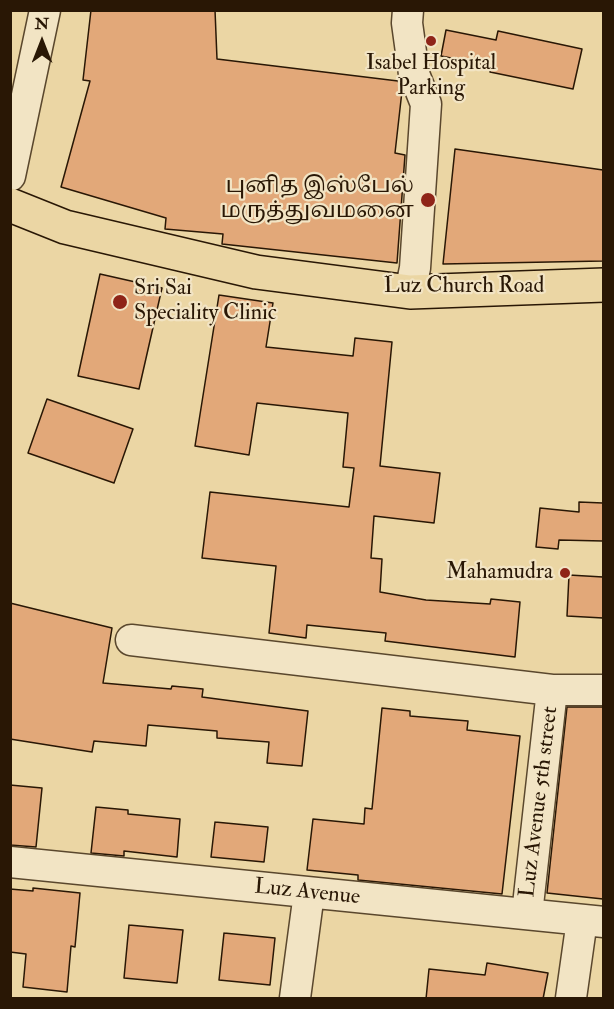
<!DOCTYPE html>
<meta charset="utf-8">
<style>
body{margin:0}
#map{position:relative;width:614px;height:1009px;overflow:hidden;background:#ebd6a4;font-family:"IM FELL Double Pica",serif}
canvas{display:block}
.frame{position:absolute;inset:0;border:12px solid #291705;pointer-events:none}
.north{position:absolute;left:12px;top:12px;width:60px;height:60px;-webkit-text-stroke:4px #f2e4c4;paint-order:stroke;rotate:0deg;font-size:16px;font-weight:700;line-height:24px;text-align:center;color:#291705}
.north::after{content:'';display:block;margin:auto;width:21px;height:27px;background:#291705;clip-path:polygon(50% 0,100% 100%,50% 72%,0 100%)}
</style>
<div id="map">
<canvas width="614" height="1009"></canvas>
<div class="frame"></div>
<div class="north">N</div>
</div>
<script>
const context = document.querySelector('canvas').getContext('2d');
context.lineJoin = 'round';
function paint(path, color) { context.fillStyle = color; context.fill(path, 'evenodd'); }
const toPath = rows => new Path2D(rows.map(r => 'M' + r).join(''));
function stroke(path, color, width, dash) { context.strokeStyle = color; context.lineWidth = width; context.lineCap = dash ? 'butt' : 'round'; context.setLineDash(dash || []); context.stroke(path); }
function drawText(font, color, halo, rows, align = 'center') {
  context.font = font + ' "IM FELL Double Pica","Noto Serif Tamil",serif'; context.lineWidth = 4.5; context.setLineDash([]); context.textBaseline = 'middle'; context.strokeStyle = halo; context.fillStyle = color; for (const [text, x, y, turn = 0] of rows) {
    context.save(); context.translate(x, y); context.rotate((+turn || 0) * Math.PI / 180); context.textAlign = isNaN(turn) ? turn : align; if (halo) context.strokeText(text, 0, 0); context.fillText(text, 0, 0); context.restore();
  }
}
const building = toPath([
 [91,10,215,10,217,59,398,81,402,91,395,153,405,155,397,263,222,244,223,234,165,229,166,218,61,187,90,81,83,80,91,10],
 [446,30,496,40,498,31,582,49,573,89,490,72,491,66,441,56,446,30],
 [455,149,603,170,603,261,443,264,455,149],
 [100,274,162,288,139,389,78,376,100,274],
 [219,295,273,303,266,347,353,356,355,338,392,342,380,466,440,473,434,523,374,516,371,558,382,559,380,592,426,600,490,604,491,599,520,602,515,657,385,641,386,633,307,625,306,638,269,633,276,566,202,558,210,492,349,507,354,468,343,467,348,413,257,403,249,455,195,446,219,295],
 [47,399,133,429,114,483,28,453,47,399],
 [579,502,603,503,603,541,559,540,558,549,536,547,540,508,579,512,579,502],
 [569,575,603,577,603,618,567,616,569,575],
 [10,603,112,628,103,683,171,689,172,686,203,689,202,697,308,711,302,766,267,763,269,742,217,738,217,731,148,725,146,746,94,741,92,752,10,739,10,603],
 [567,707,603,707,603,899,547,893,567,707],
 [382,708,410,711,410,716,468,721,467,730,520,736,502,894,358,880,358,875,307,870,313,819,364,824,365,808,372,809,382,708],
 [10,785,42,788,36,847,10,845,10,785],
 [96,807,128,810,128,814,180,819,177,857,124,851,124,856,91,853,96,807],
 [215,822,268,827,264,862,211,857,215,822],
 [33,888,80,893,75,947,71,946,67,992,23,987,26,954,10,952,10,889,33,891,33,888],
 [129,925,183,930,177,983,124,978,129,925],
 [224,933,275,938,270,985,219,980,224,933],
 [487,963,548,973,543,999,426,999,429,969,485,975,487,963]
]);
paint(building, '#e2a879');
stroke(building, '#291705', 1.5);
const minor = toPath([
 [408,10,407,23,414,74,426,104,415,268,410,292],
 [10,176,45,10],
 [131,640,552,690,604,690],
 [10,862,604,922],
 [527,914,552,690],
 [295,998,309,893],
 [571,998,582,920]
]);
const major = toPath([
 [10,205,65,227,256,272,410,292,604,285]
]);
stroke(minor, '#5a472d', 33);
stroke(major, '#291705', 36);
stroke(minor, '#f2e4c4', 30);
stroke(major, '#ebd6a4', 33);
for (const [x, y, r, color] of [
 [431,41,6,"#8f2418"],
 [428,200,8,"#8f2418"],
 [120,302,8,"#8f2418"],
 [565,573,6,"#8f2418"]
]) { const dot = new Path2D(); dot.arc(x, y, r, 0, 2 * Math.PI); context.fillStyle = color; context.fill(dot); stroke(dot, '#f2e4c4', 2); }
drawText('22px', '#291705', '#f2e4c4', [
 ["Isabel Hospital",431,64,"center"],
 ["Parking",431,89,"center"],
 ["புனித இஸ்பேல்",414,187],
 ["மருத்துவமனை",414,212],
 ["Sri Sai",134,289,"left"],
 ["Speciality Clinic",134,314,"left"],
 ["Mahamudra",553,573]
], 'right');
drawText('22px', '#291705', '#f2e4c4', [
 ["Luz Church Road",464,287],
 ["Luz Avenue 5th street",540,802,-83],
 ["Luz Avenue",307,893,6]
]);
</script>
